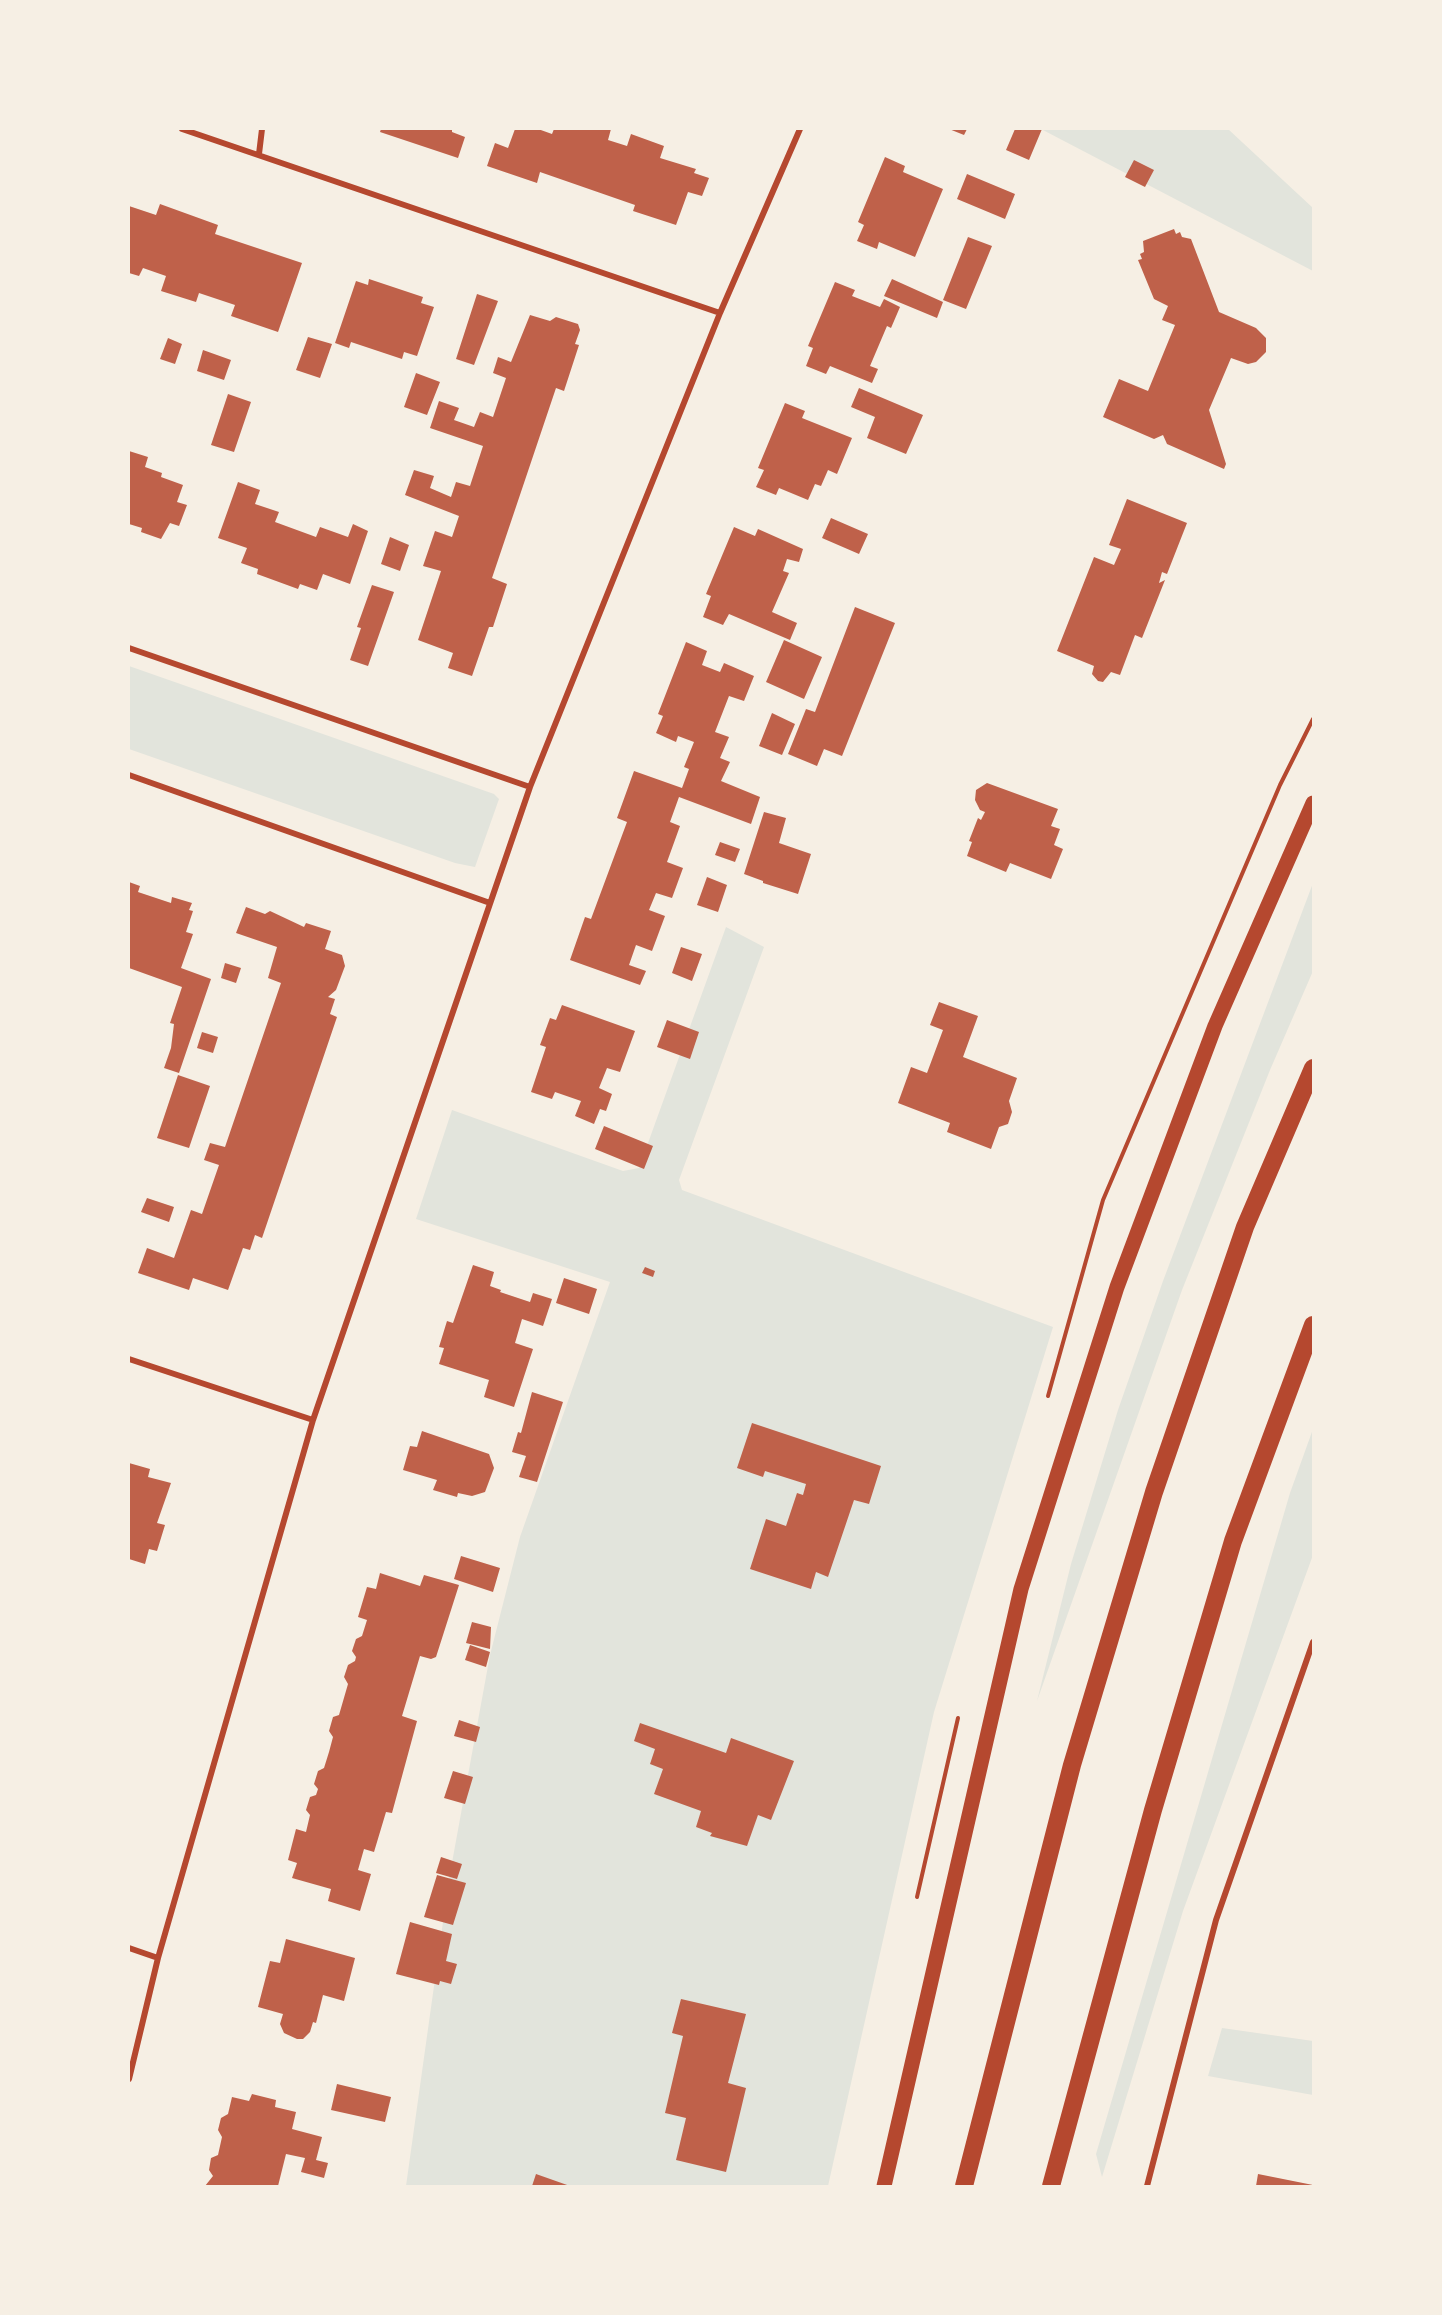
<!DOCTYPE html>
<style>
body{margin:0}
#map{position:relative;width:1442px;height:2315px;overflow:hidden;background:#f6efe4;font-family:"Public Sans",sans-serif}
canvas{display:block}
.frame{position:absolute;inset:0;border:130px solid #f6efe4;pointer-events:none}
</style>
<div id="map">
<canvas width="1442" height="2315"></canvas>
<div class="frame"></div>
</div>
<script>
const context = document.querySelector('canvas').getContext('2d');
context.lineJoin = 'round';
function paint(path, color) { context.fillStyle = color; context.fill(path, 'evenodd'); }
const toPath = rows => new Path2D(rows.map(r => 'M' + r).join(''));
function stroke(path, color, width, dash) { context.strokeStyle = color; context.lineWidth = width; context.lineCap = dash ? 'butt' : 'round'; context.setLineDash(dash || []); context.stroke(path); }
paint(toPath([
 [1041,129,1228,129,1313,208,1313,271],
 [129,666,494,794,499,799,475,867,455,863,129,749],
 [1313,883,1313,971,1270,1070,1182,1290,1037,1701,1071,1564,1118,1410,1163,1281],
 [726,927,764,947,679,1180,682,1190,1053,1327,934,1712,828,2186,406,2186,449,1879,490,1655,520,1537,610,1282,416,1219,452,1110,623,1171,639,1168],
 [1313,1429,1313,1555,1183,1911,1102,2177,1096,2154,1290,1493],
 [1222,2028,1313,2041,1313,2095,1208,2076]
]), '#e2e4dc');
paint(toPath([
 [381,129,452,129,452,132,465,137,458,158,380,132],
 [515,129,538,129,552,134,554,129,611,129,608,140,627,146,631,134,664,146,660,158,696,169,694,173,709,178,702,196,688,192,676,225,633,211,635,205,540,172,537,183,487,166,495,143,508,148],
 [949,129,967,129,964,135],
 [1015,129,1042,129,1029,160,1006,150],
 [885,157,905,166,903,172,943,189,915,257,879,242,877,249,857,241,864,225,858,222],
 [1134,160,1154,170,1145,187,1125,177],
 [967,174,1015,194,1005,219,957,199],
 [160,204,218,225,215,234,302,263,278,332,231,316,235,305,199,293,196,302,161,291,166,276,143,268,139,276,129,273,129,206,156,215],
 [1174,229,1176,234,1180,232,1182,237,1191,239,1219,312,1256,328,1266,338,1266,352,1256,362,1248,364,1231,358,1209,410,1226,464,1224,469,1167,444,1163,435,1154,439,1103,417,1119,379,1148,391,1175,325,1162,320,1168,306,1154,299,1138,260,1142,259,1140,254,1144,252,1143,241],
 [968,237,992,246,966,309,943,300],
 [369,279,423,297,421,303,434,307,417,356,404,352,402,359,351,342,349,348,335,343,356,281,368,285],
 [892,279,943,302,937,318,884,296],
 [835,282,855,290,852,296,880,307,884,299,900,307,891,328,887,326,870,366,878,369,872,383,830,366,826,374,806,366,813,348,808,346],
 [477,294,498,301,474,365,456,359],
 [530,315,550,321,556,317,578,324,580,330,575,344,579,345,564,391,556,388,492,578,507,584,493,627,489,627,472,676,448,668,453,653,418,640,441,571,423,566,435,531,452,537,459,516,405,495,414,470,434,476,430,488,451,497,456,482,470,486,483,446,430,428,439,401,459,408,454,420,474,427,480,412,493,417,506,378,493,373,498,357,511,362],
 [308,337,332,344,320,378,296,370],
 [168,338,182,344,175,364,160,359],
 [203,350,231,360,224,380,197,371],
 [416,373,440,382,427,415,404,407],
 [859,388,923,415,906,454,867,438,875,417,851,407],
 [228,394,251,402,234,452,211,445],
 [785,403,805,411,802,418,852,438,837,474,828,470,821,486,815,484,808,500,779,488,776,495,756,487,764,470,758,468],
 [129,451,148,457,145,467,162,473,161,477,183,485,177,502,187,505,179,526,170,523,161,539,141,532,142,528,129,524],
 [238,482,260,490,255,504,279,512,275,522,316,537,320,527,348,537,353,524,368,531,350,584,323,574,317,590,300,584,298,589,257,574,258,569,241,563,247,548,218,538],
 [1127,499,1187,523,1167,574,1162,572,1159,583,1165,580,1142,638,1135,635,1120,675,1111,672,1103,682,1098,681,1092,674,1094,666,1057,651,1094,557,1114,565,1121,549,1109,545],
 [831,518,868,534,859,554,822,538],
 [734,527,755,536,758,529,803,549,799,562,787,559,783,571,789,573,772,612,797,623,790,640,729,614,723,625,703,617,711,596,706,594],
 [390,537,409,545,400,571,381,564],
 [372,585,394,592,368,666,350,660,361,628,357,627],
 [855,607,895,623,842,756,824,749,817,766,788,754,806,709,815,712],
 [784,640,822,657,804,699,766,682],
 [686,642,707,651,702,665,720,672,724,663,754,676,744,701,729,696,715,732,729,737,720,758,730,762,721,781,760,797,751,824,679,797,670,822,680,826,667,862,683,868,672,898,656,893,649,910,665,916,652,951,636,945,629,965,646,971,640,985,570,960,585,917,591,919,627,822,617,818,634,771,682,788,689,769,684,767,694,742,678,736,676,742,656,733,663,716,658,714],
 [772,713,795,724,782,755,759,746],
 [987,783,1058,809,1051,826,1060,829,1054,845,1063,849,1051,879,1010,863,1006,872,967,856,972,842,969,841,978,818,981,820,985,812,980,810,975,800,976,790],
 [764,812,786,818,779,843,811,854,798,894,763,883,763,881,744,874],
 [720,842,740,849,735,862,715,855],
 [707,877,727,885,718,912,697,905],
 [129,882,140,886,138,892,171,903,172,897,192,903,189,910,193,911,186,932,193,934,181,968,211,979,179,1073,164,1068,171,1048,174,1024,170,1023,182,987,129,968],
 [246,907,265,914,270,911,304,927,306,923,331,931,325,949,342,955,345,966,336,990,328,997,335,999,330,1014,337,1017,262,1238,255,1235,250,1250,243,1248,228,1290,193,1278,189,1290,138,1273,147,1248,174,1258,191,1210,202,1214,219,1165,204,1160,210,1143,225,1147,281,983,268,978,277,947,236,933],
 [681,947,702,954,692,981,672,973],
 [225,963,241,968,236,983,221,978],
 [939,1002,978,1016,963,1057,1017,1078,1009,1101,1012,1112,1008,1124,999,1127,991,1149,947,1132,950,1123,898,1103,911,1067,927,1073,943,1030,930,1025],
 [562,1005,635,1031,620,1072,607,1068,599,1088,612,1094,606,1111,600,1109,594,1124,575,1116,581,1101,555,1092,552,1099,531,1092,546,1047,540,1045,550,1018,556,1020],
 [667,1020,699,1032,690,1059,657,1047],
 [202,1032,218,1037,213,1053,197,1048],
 [178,1075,210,1086,189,1148,157,1138],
 [604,1126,653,1146,644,1169,595,1149],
 [147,1198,174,1207,169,1222,141,1212],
 [473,1265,494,1272,490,1286,501,1290,500,1292,530,1302,533,1293,552,1299,543,1326,522,1319,515,1343,533,1349,514,1407,484,1397,489,1380,439,1364,444,1348,439,1347,447,1321,453,1323],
 [645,1267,655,1271,653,1277,642,1273],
 [564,1278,597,1289,589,1314,556,1303],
 [532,1392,563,1402,537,1482,519,1477,526,1456,512,1452,518,1432,521,1433],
 [752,1423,881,1466,869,1504,854,1500,828,1577,816,1572,811,1589,750,1569,766,1519,786,1526,797,1493,803,1495,806,1484,765,1471,763,1477,737,1468],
 [422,1431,489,1454,494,1468,485,1492,472,1496,458,1493,457,1497,433,1490,437,1480,403,1470,410,1446,417,1447],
 [129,1463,150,1469,148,1477,171,1483,157,1523,165,1525,157,1551,149,1549,145,1564,129,1559],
 [461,1556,500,1568,493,1592,454,1579],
 [380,1573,420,1586,424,1575,459,1585,436,1657,431,1659,420,1656,402,1716,417,1721,392,1813,386,1812,374,1852,364,1849,358,1870,371,1874,360,1911,328,1901,331,1889,292,1878,297,1863,288,1860,296,1829,306,1832,310,1815,306,1810,310,1797,316,1795,318,1789,314,1784,318,1771,324,1768,329,1752,333,1737,329,1731,333,1717,339,1715,348,1684,344,1677,348,1665,355,1661,356,1657,352,1651,356,1639,362,1636,367,1620,358,1617,367,1587,376,1589],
 [472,1622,491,1627,490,1649,466,1643],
 [470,1645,490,1652,486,1667,465,1660],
 [459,1720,480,1727,476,1742,454,1736],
 [640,1723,726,1753,731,1738,794,1761,771,1820,758,1815,747,1846,710,1836,712,1833,696,1827,701,1811,654,1794,663,1769,650,1764,655,1749,634,1741],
 [453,1771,473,1777,465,1804,444,1798],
 [441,1857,462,1864,457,1879,436,1873],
 [437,1875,466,1883,453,1925,424,1917],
 [410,1922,452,1934,446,1961,457,1964,451,1984,440,1981,439,1985,396,1974],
 [286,1939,355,1958,344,2001,323,1995,316,2023,313,2022,310,2032,303,2039,297,2039,284,2033,280,2024,283,2014,258,2007,270,1961,280,1963],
 [681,1999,746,2014,728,2083,746,2088,726,2172,676,2160,686,2118,665,2113,683,2036,672,2033],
 [337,2084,391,2097,385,2122,331,2110],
 [252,2094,276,2100,275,2107,296,2112,292,2129,322,2137,316,2160,328,2163,324,2178,301,2172,305,2158,286,2154,278,2186,205,2186,213,2176,209,2170,211,2158,218,2155,222,2137,218,2130,221,2118,228,2114,232,2097,249,2101],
 [536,2174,570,2186,532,2186],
 [1258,2174,1313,2185,1313,2186,1256,2186]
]), '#bf614a');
stroke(toPath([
 [1048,1396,1103,1200,1280,785,1313,719],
 [917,1897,958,1718]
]), '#b5482f', 4);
stroke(toPath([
 [182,129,720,313],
 [259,154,262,129],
 [129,648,530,787],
 [129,775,490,903],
 [129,1359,313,1420],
 [129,1948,158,1958],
 [129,2079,158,1958,313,1420,530,787,720,313,800,129],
 [1147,2186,1216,1920,1313,1642]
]), '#b5482f', 6);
stroke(toPath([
 [884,2186,1021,1589,1117,1287,1215,1026,1313,803]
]), '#b5482f', 15);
stroke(toPath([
 [964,2186,1072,1765,1154,1492,1245,1227,1313,1068],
 [1051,2186,1153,1810,1233,1541,1313,1325]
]), '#b5482f', 18);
</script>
